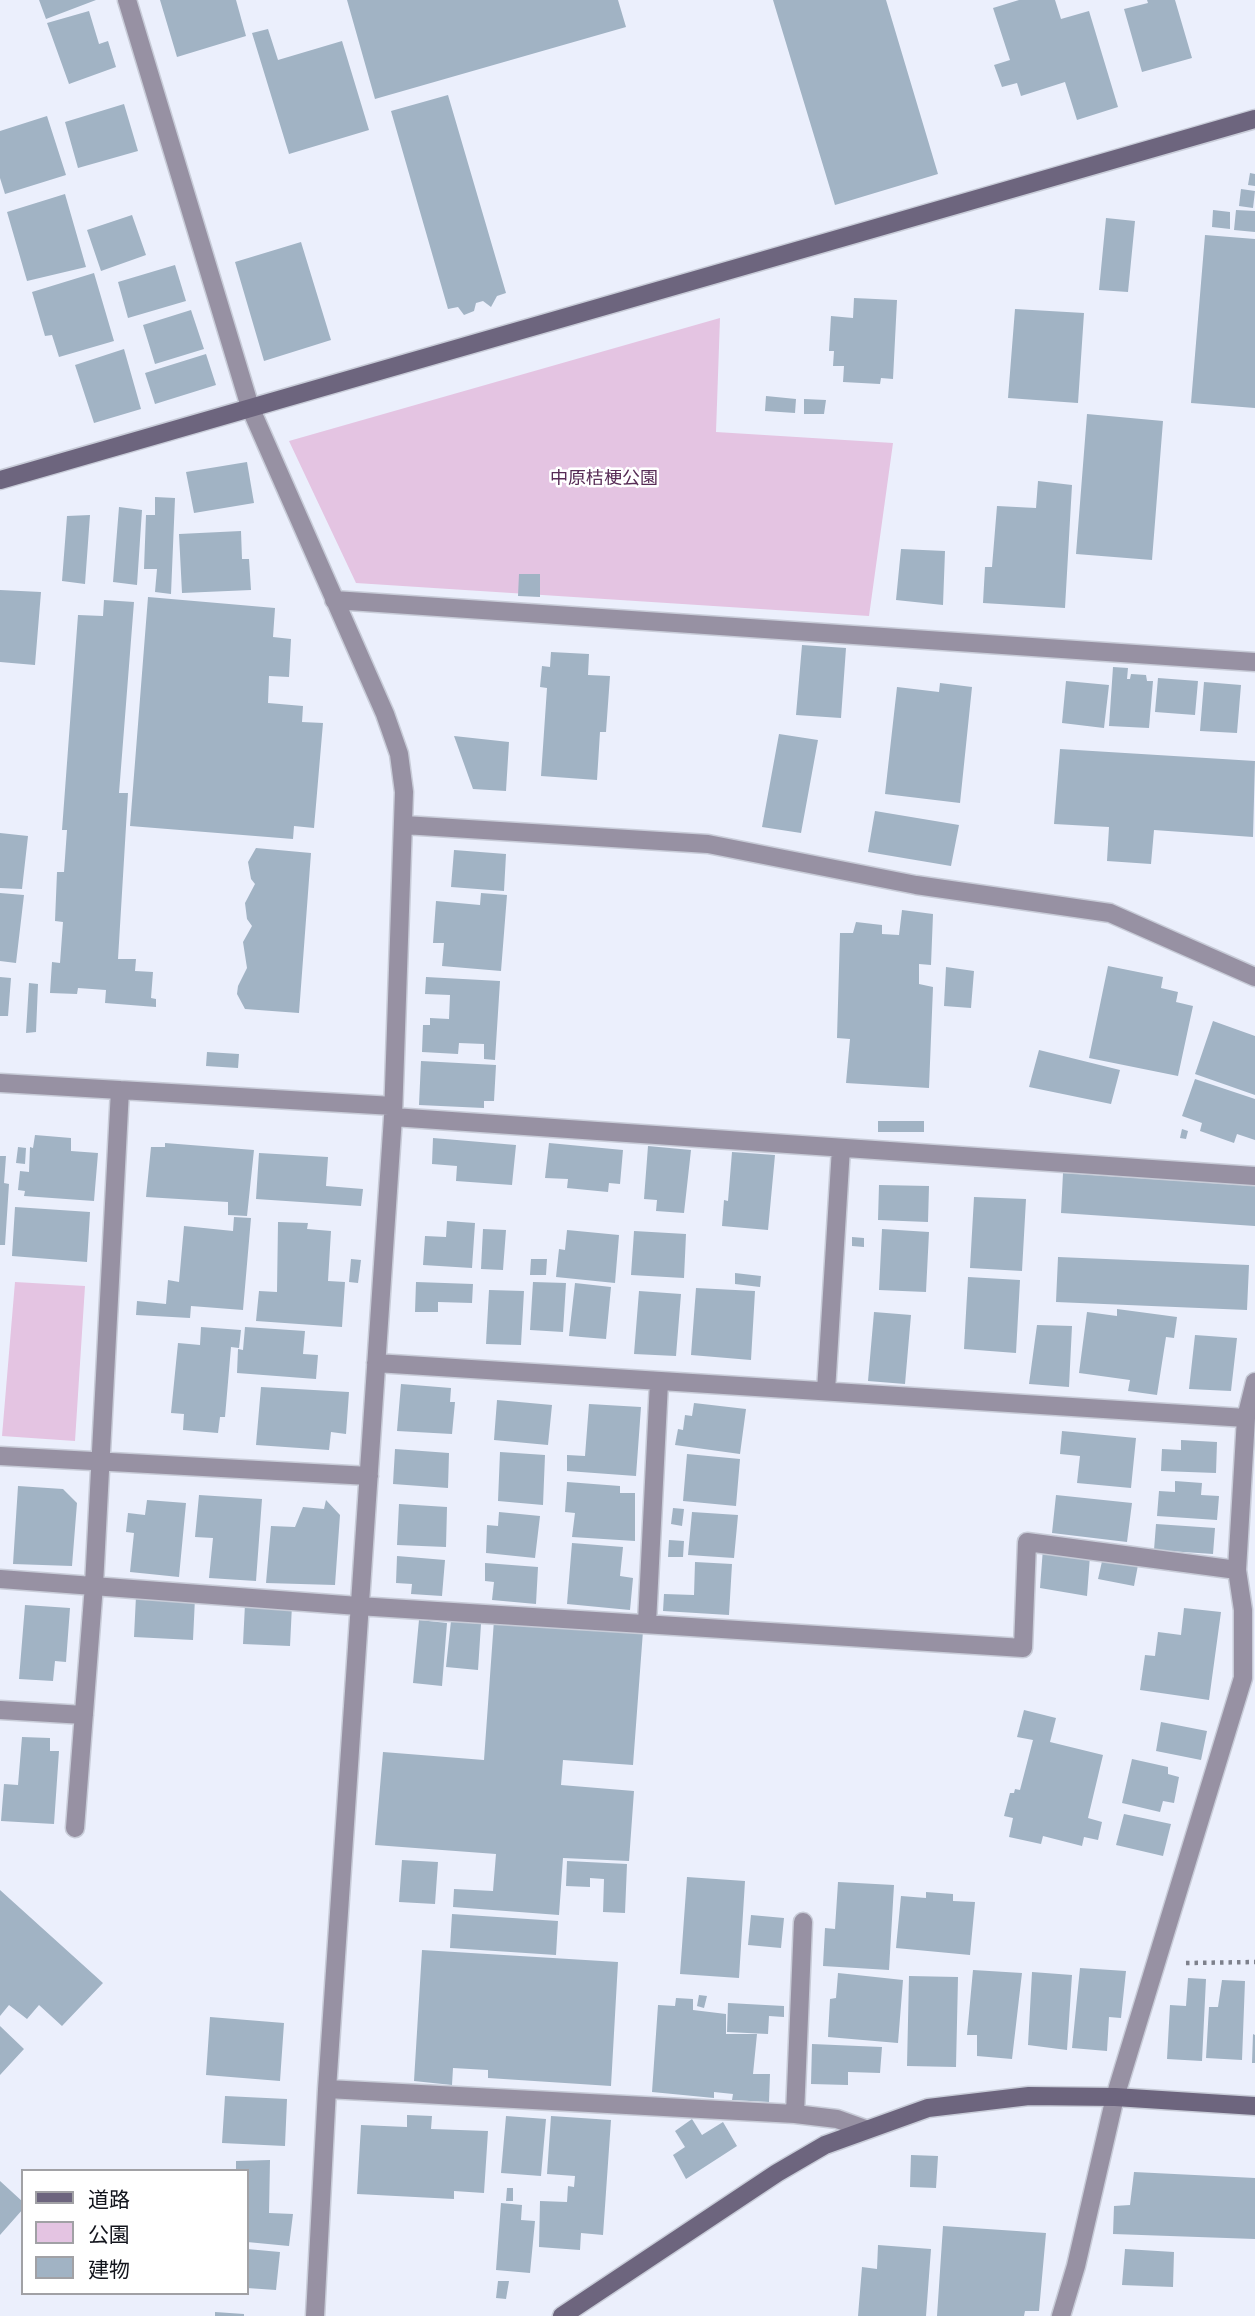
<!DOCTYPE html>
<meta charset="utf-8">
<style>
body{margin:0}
#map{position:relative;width:1255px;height:2316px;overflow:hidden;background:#ebeffc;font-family:Commissioner,"Noto Sans JP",sans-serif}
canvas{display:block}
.legend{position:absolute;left:21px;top:2169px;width:228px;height:126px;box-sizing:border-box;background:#fff;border:2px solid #a1a1a5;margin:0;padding:9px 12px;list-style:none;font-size:21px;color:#13151d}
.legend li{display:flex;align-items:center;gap:14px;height:35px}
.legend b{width:35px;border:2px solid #a1a1a5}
</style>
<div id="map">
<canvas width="1255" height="2316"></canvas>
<ul class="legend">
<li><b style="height:9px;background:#6d657e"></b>道路</li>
<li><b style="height:19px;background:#e4c4e2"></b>公園</li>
<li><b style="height:19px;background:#a1b3c4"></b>建物</li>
</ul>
</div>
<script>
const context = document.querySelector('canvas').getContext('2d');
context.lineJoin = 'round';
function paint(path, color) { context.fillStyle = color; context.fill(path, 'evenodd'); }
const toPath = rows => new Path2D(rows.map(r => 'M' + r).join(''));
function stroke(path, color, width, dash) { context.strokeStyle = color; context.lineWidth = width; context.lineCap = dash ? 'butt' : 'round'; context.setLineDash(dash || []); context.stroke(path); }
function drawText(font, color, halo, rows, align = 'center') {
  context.font = font + ' Commissioner,"Noto Sans JP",sans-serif'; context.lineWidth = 5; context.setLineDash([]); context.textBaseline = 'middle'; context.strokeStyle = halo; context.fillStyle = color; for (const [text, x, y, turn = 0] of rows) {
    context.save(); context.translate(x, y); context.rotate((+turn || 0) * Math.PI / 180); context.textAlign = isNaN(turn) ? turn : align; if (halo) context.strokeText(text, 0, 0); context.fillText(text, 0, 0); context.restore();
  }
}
paint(toPath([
 [720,318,716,432,893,443,869,616,356,583,289,441],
 [15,1282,85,1286,75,1441,2,1436]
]), '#e4c4e2');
paint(toPath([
 [39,0,96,0,46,19],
 [160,0,236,0,246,36,177,57],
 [347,0,618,0,626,27,375,99],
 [773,0,886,0,938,174,835,205],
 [1019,0,1055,0,1061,19,1089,11,1118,107,1077,120,1065,82,1021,96,1017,83,1002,87,994,65,1010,60,993,8],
 [1147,0,1175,0,1192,58,1142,72,1124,9,1148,3],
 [89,11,99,44,108,41,116,67,69,84,47,23],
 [268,29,278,60,342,41,369,130,289,154,252,33],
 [448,95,506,293,497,296,491,307,483,301,476,303,474,311,464,315,458,307,448,309,391,111],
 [124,104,138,151,78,168,65,122],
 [47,116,66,175,5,194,0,178,0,131],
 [1250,173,1255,174,1255,186,1248,185],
 [1241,189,1255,191,1253,208,1239,206],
 [65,194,86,267,27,281,7,212],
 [1213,210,1230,212,1230,229,1212,227],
 [1236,210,1255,211,1255,232,1234,230],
 [132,215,146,255,101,271,87,230],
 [1106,218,1135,221,1128,292,1099,290],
 [1205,235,1255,239,1255,408,1191,403],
 [301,242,331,340,264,361,235,262],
 [175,265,186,301,128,318,118,282],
 [94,273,114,341,59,357,52,335,45,336,32,292],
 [854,298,897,300,893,379,881,378,880,384,843,382,844,366,833,366,834,351,829,351,831,316,853,318],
 [1015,309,1084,313,1078,403,1008,398],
 [191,310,204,349,155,364,143,325],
 [124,349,141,409,94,423,75,365],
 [206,354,216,385,155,404,145,373],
 [766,396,796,399,795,413,765,411],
 [804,399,826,400,824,414,804,414],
 [1087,414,1163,421,1152,560,1076,554],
 [247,462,254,503,194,513,186,472],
 [1038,481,1072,485,1065,608,983,603,985,567,992,567,997,506,1036,508],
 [155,497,175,498,171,594,155,592,157,569,144,569,146,515,155,515],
 [119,507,142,510,137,585,113,582],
 [90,515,85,584,62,581,67,516],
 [241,531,242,559,249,559,251,590,182,593,179,534],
 [901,549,945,551,943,605,896,600],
 [519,574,540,574,540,597,518,596],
 [0,590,41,592,35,665,0,662],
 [148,597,275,608,273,637,291,639,289,677,269,676,268,703,303,706,302,722,323,723,314,828,294,826,293,839,130,826],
 [104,600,134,602,119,793,128,793,118,959,136,959,135,971,153,972,151,998,156,999,156,1007,105,1003,106,990,78,988,77,994,50,993,52,962,60,963,63,922,55,921,57,872,64,872,67,830,62,830,78,615,103,616],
 [802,645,846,648,841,718,796,715],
 [551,652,589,654,588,675,610,676,606,732,600,732,597,780,541,776,547,688,540,687,542,666,550,667],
 [1113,667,1128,668,1127,679,1130,679,1131,674,1146,675,1147,681,1153,681,1149,728,1109,726],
 [1158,678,1198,681,1195,715,1155,712],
 [1066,681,1109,685,1104,728,1062,723],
 [1204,682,1241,685,1237,733,1200,731],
 [940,683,972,687,960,803,885,794,897,687,939,692],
 [779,734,818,740,801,833,762,827],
 [454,736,509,742,506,791,473,789],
 [1060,749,1255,761,1253,837,1154,830,1151,864,1107,861,1109,827,1054,824],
 [875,811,959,825,951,866,868,852],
 [0,833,28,836,22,889,0,888],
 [256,848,311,853,299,1013,245,1009,237,994,238,986,247,968,243,942,252,926,247,919,245,903,255,884,251,879,248,862],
 [454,850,506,854,504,891,451,887],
 [0,893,24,895,16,963,0,961],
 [481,893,507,895,501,971,442,966,444,943,433,943,436,901,480,905],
 [902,910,933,914,931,965,919,964,919,984,933,987,929,1088,846,1083,850,1039,837,1038,840,933,853,933,856,922,882,925,882,934,899,935],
 [1108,966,1163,977,1161,988,1178,992,1176,1002,1193,1006,1178,1076,1089,1058],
 [946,967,974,971,971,1008,944,1006],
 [0,977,11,978,8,1016,0,1016],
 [426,977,500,981,495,1060,484,1059,484,1044,459,1043,458,1054,422,1052,423,1025,430,1025,430,1018,449,1019,450,995,425,994],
 [29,983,38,984,36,1032,26,1033],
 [1213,1021,1255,1036,1255,1095,1195,1074],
 [1039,1050,1120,1070,1111,1104,1029,1087],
 [207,1052,239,1054,238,1068,206,1066],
 [421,1061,496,1065,494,1101,484,1101,484,1108,419,1105],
 [1195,1079,1255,1099,1255,1140,1237,1134,1234,1143,1200,1131,1202,1123,1182,1116],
 [878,1121,924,1121,924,1132,878,1132],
 [1182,1129,1188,1131,1186,1139,1180,1138],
 [35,1135,71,1138,71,1151,98,1153,94,1201,24,1196,25,1191,18,1190,20,1171,29,1172,30,1147,33,1148],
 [433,1138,516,1145,512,1185,456,1181,457,1166,432,1164],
 [165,1143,254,1150,247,1216,228,1215,228,1202,146,1197,151,1147,165,1147],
 [549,1143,623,1150,620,1184,609,1183,608,1192,567,1188,568,1179,545,1178],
 [648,1146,691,1150,684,1213,656,1211,657,1200,644,1199],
 [18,1147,26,1148,25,1164,16,1163],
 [732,1152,775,1155,768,1230,722,1226,724,1200,728,1201],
 [259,1153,328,1157,326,1186,363,1189,361,1206,256,1199],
 [0,1156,6,1156,4,1183,9,1184,5,1245,0,1245],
 [1063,1173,1255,1186,1255,1226,1061,1213],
 [879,1185,929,1186,928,1222,878,1220],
 [974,1197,1026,1199,1022,1271,970,1268],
 [15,1207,90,1212,87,1262,12,1256],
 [234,1217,251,1218,243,1310,191,1306,190,1318,136,1315,137,1301,166,1304,168,1280,179,1282,184,1226,233,1231],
 [447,1221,475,1223,472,1268,423,1265,425,1236,446,1237],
 [278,1222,308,1223,307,1229,331,1231,328,1281,345,1282,342,1327,256,1321,259,1291,277,1292],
 [483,1229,506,1230,503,1270,481,1269],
 [882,1229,929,1232,926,1292,879,1290],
 [567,1230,619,1235,615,1283,556,1277,559,1249,565,1250],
 [634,1231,686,1234,684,1278,631,1275],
 [852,1237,864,1238,864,1247,852,1246],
 [1058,1257,1249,1265,1247,1310,1056,1302],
 [351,1259,361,1260,358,1283,349,1282],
 [531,1259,547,1259,546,1275,530,1275],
 [735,1273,761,1276,760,1287,735,1284],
 [968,1277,1020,1280,1016,1353,964,1349],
 [416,1282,473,1284,472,1303,438,1302,438,1312,415,1312],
 [533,1282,566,1283,563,1332,530,1330],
 [575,1283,611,1287,606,1339,569,1336],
 [696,1288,755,1291,751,1360,691,1355],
 [489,1290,524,1291,521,1345,486,1344],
 [639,1291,681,1294,676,1356,634,1354],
 [1117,1309,1177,1317,1174,1338,1166,1337,1157,1395,1128,1391,1130,1380,1079,1373,1087,1312,1117,1316],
 [874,1312,911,1315,905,1384,868,1381],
 [1037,1325,1072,1326,1069,1387,1029,1384],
 [201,1327,241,1330,239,1348,231,1347,225,1417,220,1417,218,1433,183,1430,184,1414,171,1413,178,1343,200,1345],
 [245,1327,305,1331,303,1354,318,1355,316,1379,237,1373,238,1349,243,1350],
 [1195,1335,1237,1338,1231,1391,1189,1389],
 [401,1384,451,1388,450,1402,455,1402,452,1434,397,1431],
 [261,1387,349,1392,346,1434,331,1432,329,1450,256,1445],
 [497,1400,552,1405,548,1445,494,1440],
 [694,1403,746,1409,740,1454,675,1445,678,1429,683,1430,685,1415,692,1416],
 [589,1404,641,1407,636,1476,567,1471,567,1455,585,1456],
 [1062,1431,1136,1438,1131,1488,1077,1483,1080,1456,1060,1454],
 [1181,1440,1217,1442,1216,1473,1161,1471,1162,1449,1181,1450],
 [395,1449,449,1453,448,1488,393,1484],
 [500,1452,545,1455,543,1505,498,1501],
 [687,1454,740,1459,736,1506,683,1501],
 [1175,1481,1202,1483,1201,1495,1219,1496,1217,1520,1157,1516,1159,1491,1175,1492],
 [567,1482,620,1486,620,1493,635,1493,635,1541,572,1537,575,1513,565,1512],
 [18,1486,63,1489,77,1503,72,1566,13,1564],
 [199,1495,262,1499,256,1581,209,1578,213,1538,195,1537],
 [1056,1495,1132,1503,1127,1542,1052,1533],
 [147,1500,186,1503,179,1577,130,1572,134,1533,126,1532,128,1513,145,1515],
 [326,1500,340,1515,335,1585,266,1583,271,1526,295,1527,303,1507,324,1509],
 [399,1504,447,1507,446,1547,397,1545],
 [673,1508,684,1509,682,1526,671,1524],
 [499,1512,540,1516,535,1558,486,1553,487,1525,498,1526],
 [692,1512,738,1515,734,1558,688,1555],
 [1156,1524,1215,1528,1213,1554,1154,1550],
 [669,1540,684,1541,683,1557,668,1557],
 [572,1543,623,1547,620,1576,633,1578,630,1610,567,1604],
 [1043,1548,1090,1556,1087,1596,1040,1588],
 [397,1556,445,1560,442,1596,411,1594,412,1584,396,1583],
 [1103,1557,1138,1565,1134,1586,1098,1579],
 [695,1562,732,1564,729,1615,663,1611,664,1594,694,1595],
 [485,1563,538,1567,536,1604,492,1600,494,1582,485,1581],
 [136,1596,195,1598,193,1640,134,1637],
 [245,1604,292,1605,290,1646,243,1644],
 [25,1605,70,1608,66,1662,55,1661,53,1681,19,1679],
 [1184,1608,1221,1612,1209,1700,1140,1690,1145,1655,1155,1656,1158,1632,1181,1635],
 [419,1620,447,1623,442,1686,413,1683],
 [494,1620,643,1631,633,1765,563,1760,561,1785,634,1791,629,1861,563,1858,559,1915,453,1907,454,1889,493,1891,496,1854,375,1845,383,1752,484,1760],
 [451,1621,481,1624,478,1670,446,1667],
 [1024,1710,1056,1718,1050,1742,1103,1755,1088,1818,1102,1822,1098,1840,1084,1837,1082,1846,1043,1836,1041,1844,1009,1837,1013,1818,1004,1816,1010,1793,1014,1793,1015,1789,1020,1790,1033,1740,1017,1737],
 [1161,1722,1207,1731,1201,1760,1156,1751],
 [22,1737,50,1738,50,1751,59,1751,54,1824,1,1821,4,1784,18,1785],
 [1132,1759,1168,1767,1168,1774,1179,1777,1174,1803,1163,1801,1160,1812,1122,1803],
 [1124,1814,1171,1824,1163,1856,1116,1845],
 [402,1860,438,1862,435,1904,399,1902],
 [567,1861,627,1864,625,1913,603,1912,604,1879,590,1878,590,1887,566,1886],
 [687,1877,745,1881,739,1978,680,1974],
 [838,1882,894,1885,889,1970,823,1966,825,1928,835,1929],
 [0,1890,103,1983,62,2026,39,2005,27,2019,9,2005,0,2016],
 [926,1892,953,1894,953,1901,975,1902,970,1955,896,1948,901,1896,926,1898],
 [452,1914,558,1921,556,1955,450,1948],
 [751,1915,784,1918,781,1948,748,1945],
 [422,1950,618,1962,611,2086,488,2078,488,2070,453,2068,452,2085,414,2081],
 [1080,1968,1126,1971,1121,2018,1109,2017,1107,2051,1072,2048],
 [973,1970,1022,1973,1012,2059,977,2056,977,2035,967,2035],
 [1032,1972,1072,1975,1067,2050,1028,2045],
 [838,1973,903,1980,898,2043,828,2037,830,1999,836,1998],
 [909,1976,958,1977,956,2067,907,2066],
 [1188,1978,1206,1979,1202,2061,1167,2059,1170,2005,1186,2006],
 [1222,1980,1245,1981,1242,2060,1206,2058,1209,2007,1218,2007],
 [699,1995,707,1996,704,2008,697,2006],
 [676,1998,693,1999,693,2010,726,2014,726,2034,757,2034,753,2074,770,2074,769,2102,732,2100,733,2094,714,2092,714,2098,652,2092,658,2005,675,2006],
 [728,2003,784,2006,784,2017,769,2016,768,2034,727,2032],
 [210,2017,284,2023,280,2081,206,2075],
 [0,2026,24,2049,0,2075],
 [1253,2034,1255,2035,1255,2063,1252,2063],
 [812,2044,882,2047,880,2073,848,2072,848,2085,811,2084],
 [225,2096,287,2099,285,2146,222,2143],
 [407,2115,432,2116,431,2129,488,2131,484,2193,454,2191,454,2199,357,2194,361,2125,407,2127],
 [506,2116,546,2119,541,2176,501,2173],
 [551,2116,611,2120,603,2235,581,2233,580,2250,539,2247,540,2201,567,2202,568,2186,574,2187,575,2176,547,2174],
 [692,2119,702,2135,723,2122,737,2146,686,2179,673,2155,685,2147,675,2131],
 [911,2155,938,2156,936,2188,910,2187],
 [270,2160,269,2213,293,2214,289,2246,247,2242,247,2171,236,2171,236,2161],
 [1134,2172,1255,2178,1255,2239,1113,2234,1114,2206,1130,2205],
 [0,2181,23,2202,23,2209,0,2235],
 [507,2188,513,2188,513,2201,506,2201],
 [501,2203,522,2205,521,2220,535,2221,530,2273,496,2270],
 [943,2226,1046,2233,1039,2311,1025,2311,1024,2316,937,2316],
 [878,2245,931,2249,926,2316,858,2316,862,2267,877,2269],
 [247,2249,280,2252,276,2290,247,2288],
 [1125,2249,1174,2252,1173,2287,1122,2285],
 [498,2281,509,2281,506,2299,496,2298],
 [215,2312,244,2314,244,2316,215,2316]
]), '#a1b3c4');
const street = toPath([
 [127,0,250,407,385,714,399,754,404,792,393,1117,327,2089,315,2316],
 [334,600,1255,662],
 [404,825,708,844,916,885,1110,913,1255,977],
 [0,1083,393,1106],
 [393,1117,1255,1176],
 [376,1363,1246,1418],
 [826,1391,841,1148],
 [0,1456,369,1476],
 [0,1579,358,1606,1023,1648,1027,1542,1237,1570],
 [647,1623,659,1382],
 [0,1710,84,1715],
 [75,1828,94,1585,120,1090],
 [327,2089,795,2114,837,2119,865,2129],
 [795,2114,803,1922],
 [1061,2316,1076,2266,1115,2097,1243,1678,1243,1610,1237,1570,1246,1418,1255,1382]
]);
const secondary = toPath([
 [0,480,1255,119],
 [562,2316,777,2173,825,2145,928,2108,1029,2096,1115,2097,1255,2106]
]);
stroke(street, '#c8ccd8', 21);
stroke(secondary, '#c8ccd8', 21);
stroke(toPath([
 [1186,1963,1255,1962]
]), '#7e818c', 4.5, [3.5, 5]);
stroke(street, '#9791a3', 18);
stroke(secondary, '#6d657e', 18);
drawText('18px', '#572c56', '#fff', [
 ["中原桔梗公園",604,478]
]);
</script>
